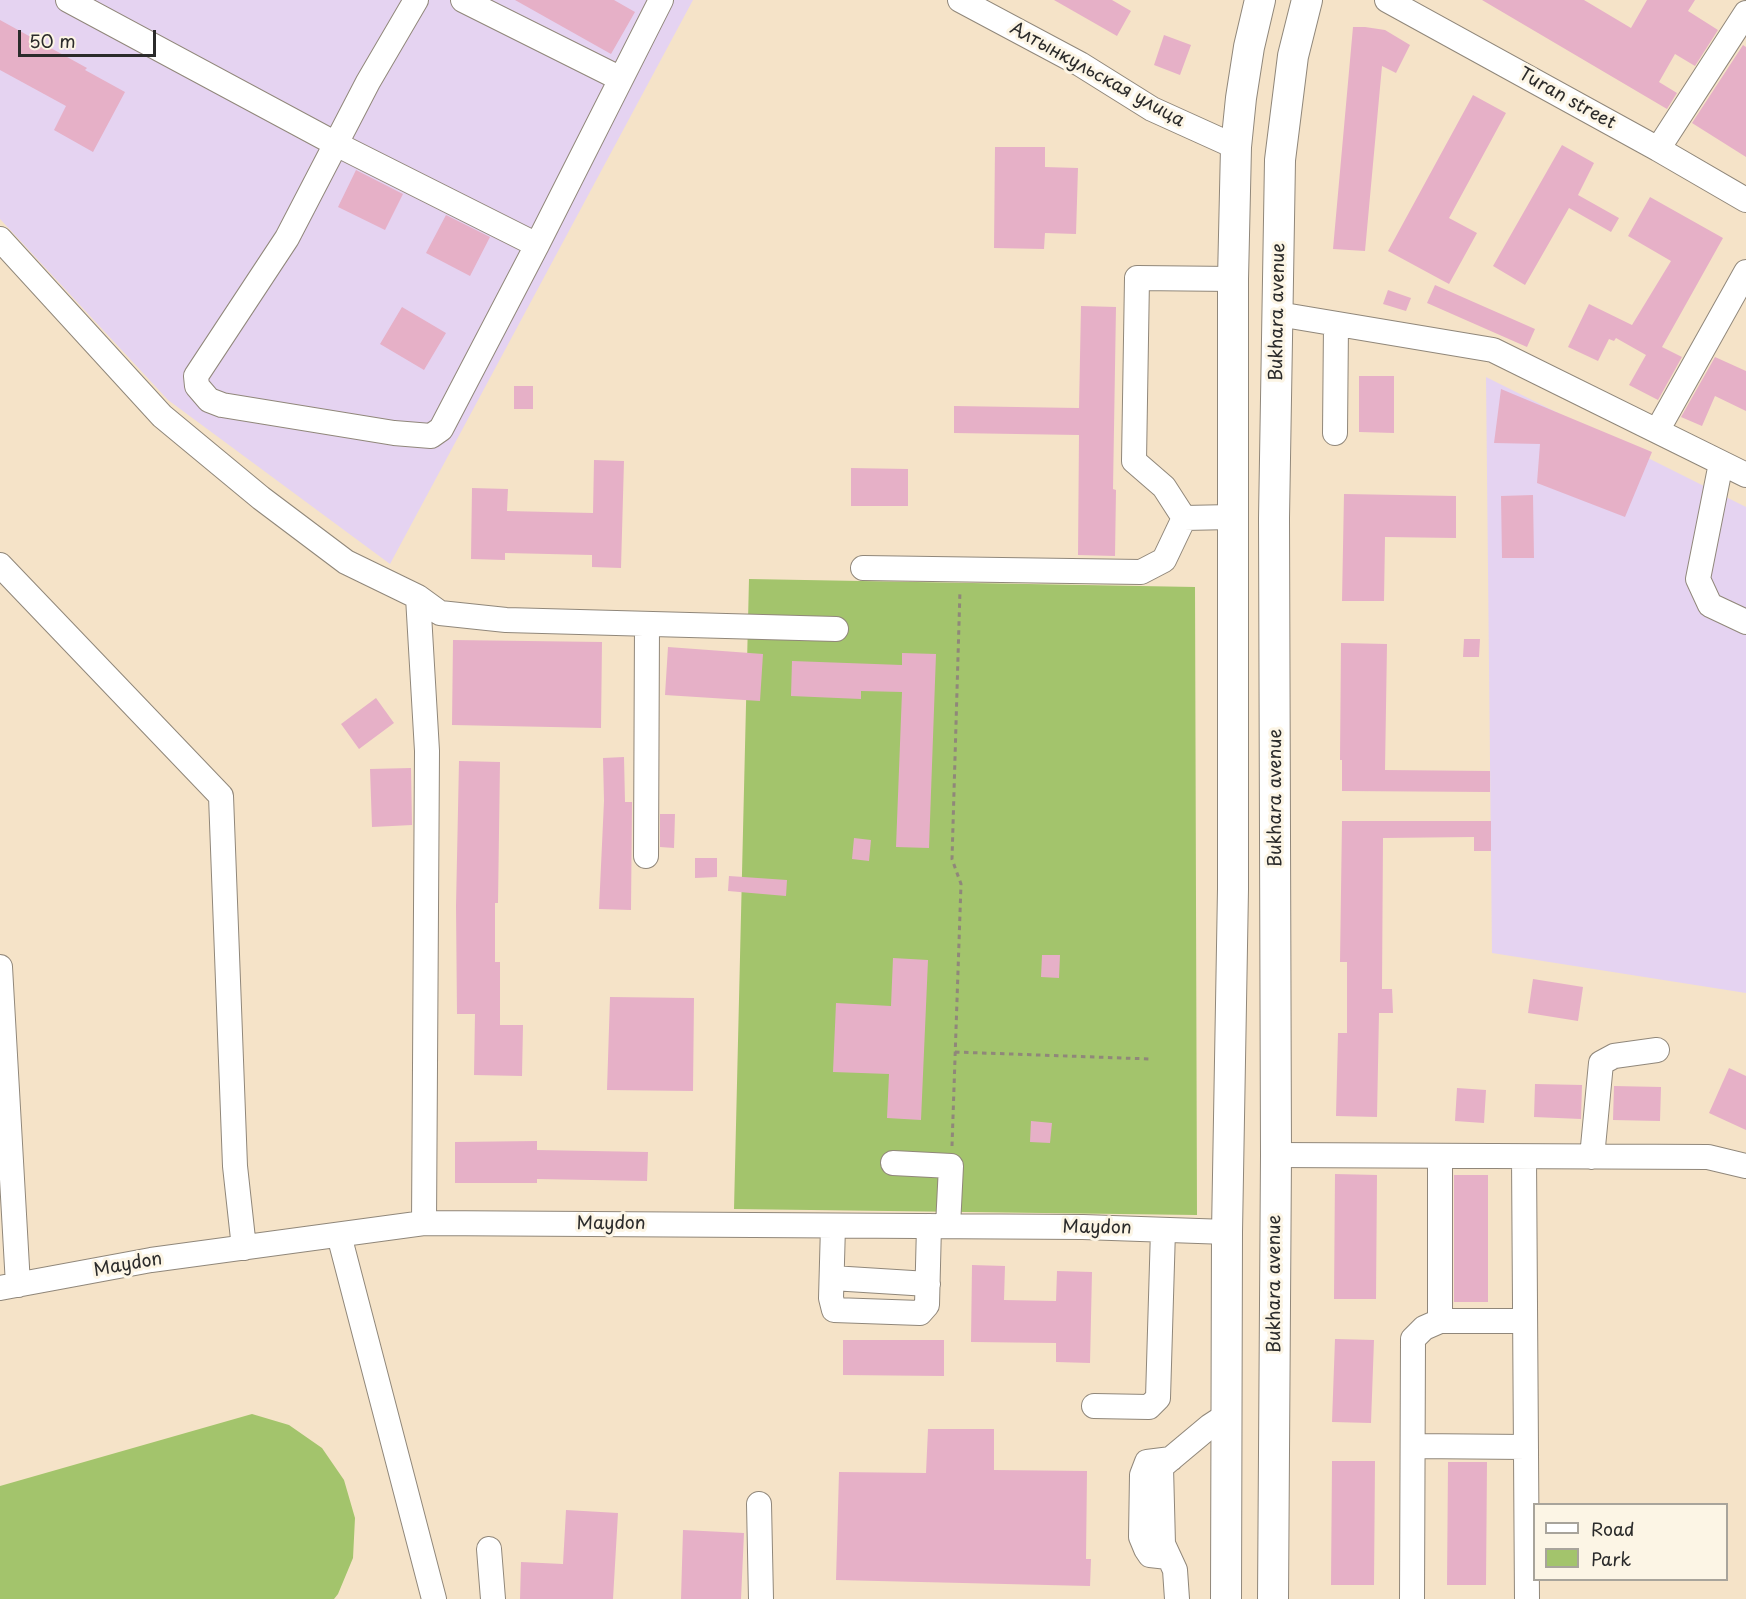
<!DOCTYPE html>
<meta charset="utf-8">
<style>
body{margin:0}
#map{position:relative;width:1746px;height:1599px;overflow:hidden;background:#f5e3c8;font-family:"Playpen Sans",sans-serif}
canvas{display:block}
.legend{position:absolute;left:1533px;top:1503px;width:195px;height:78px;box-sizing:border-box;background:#fcf5e5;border:2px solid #a8a49b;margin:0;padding:8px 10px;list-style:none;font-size:18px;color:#2b2b2b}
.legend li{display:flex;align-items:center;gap:12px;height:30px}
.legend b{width:30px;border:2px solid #a8a49b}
.scale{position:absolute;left:18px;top:30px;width:138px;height:27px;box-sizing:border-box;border:3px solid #2b2b2b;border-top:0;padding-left:8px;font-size:18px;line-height:21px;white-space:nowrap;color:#2b2b2b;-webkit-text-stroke:4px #fcf5e5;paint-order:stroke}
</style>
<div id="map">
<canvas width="1746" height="1599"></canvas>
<ul class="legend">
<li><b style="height:8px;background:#fff"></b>Road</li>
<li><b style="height:16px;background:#a3c46c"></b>Park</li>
</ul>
<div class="scale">50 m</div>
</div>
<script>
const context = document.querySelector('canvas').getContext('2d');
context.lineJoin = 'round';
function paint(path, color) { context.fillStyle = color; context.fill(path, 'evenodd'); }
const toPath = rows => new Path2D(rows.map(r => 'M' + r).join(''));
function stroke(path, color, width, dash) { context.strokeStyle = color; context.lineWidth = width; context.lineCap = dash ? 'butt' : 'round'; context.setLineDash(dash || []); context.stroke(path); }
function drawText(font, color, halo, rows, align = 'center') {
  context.font = font + ' "Playpen Sans",sans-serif'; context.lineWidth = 6; context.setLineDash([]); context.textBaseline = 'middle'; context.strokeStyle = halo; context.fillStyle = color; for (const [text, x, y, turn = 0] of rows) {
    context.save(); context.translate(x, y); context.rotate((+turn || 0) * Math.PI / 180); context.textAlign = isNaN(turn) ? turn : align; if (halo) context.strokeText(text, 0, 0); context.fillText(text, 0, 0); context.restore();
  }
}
paint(toPath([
 [0,0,693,0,390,564,168,400,0,219],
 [1486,377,1746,507,1746,993,1492,953]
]), '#e5d3f1');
paint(toPath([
 [749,579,1195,587,1197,1215,734,1209],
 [252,1414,289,1425,322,1448,344,1480,355,1518,353,1558,338,1594,334,1599,0,1599,0,1486]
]), '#a3c46c');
paint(toPath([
 [515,0,614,0,635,12,611,54],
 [1054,0,1112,0,1131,11,1117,36],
 [1482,0,1584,0,1631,28,1647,0,1695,0,1688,11,1718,30,1695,66,1675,54,1659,82,1677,93,1667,109],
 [0,20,87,68,85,70,125,92,93,152,54,130,66,106,0,70],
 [1353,27,1365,27,1385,30,1410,45,1396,73,1382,66,1365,251,1333,249],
 [1164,35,1191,45,1180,75,1154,65],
 [1743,45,1746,47,1746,157,1692,123],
 [1473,95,1506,113,1449,218,1477,233,1449,284,1388,251],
 [1562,145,1594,163,1578,195,1619,218,1611,232,1569,208,1525,285,1493,266],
 [995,147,1045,147,1045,167,1078,168,1076,234,1045,233,1044,249,994,248],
 [356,170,403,194,385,230,338,207],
 [1650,197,1723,238,1662,347,1682,357,1658,400,1629,385,1646,355,1616,338,1614,341,1609,339,1598,361,1568,347,1589,304,1632,325,1671,261,1628,236],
 [446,215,490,237,470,276,426,253],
 [1435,285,1535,329,1527,347,1427,303],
 [1388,290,1411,298,1406,311,1383,304],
 [1081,306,1116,307,1113,489,1116,490,1115,556,1078,555,1079,435,954,433,954,406,1079,408],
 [402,307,446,333,424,370,380,344],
 [1715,357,1746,371,1746,411,1715,396,1702,426,1681,417],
 [1359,376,1394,376,1394,433,1359,432],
 [514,386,533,386,533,409,514,409],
 [1501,389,1652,452,1625,517,1537,483,1540,444,1494,443],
 [594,460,624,461,621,568,592,567,592,555,505,553,505,560,471,559,472,488,508,489,507,511,593,513],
 [851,468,908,469,908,506,851,506],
 [1344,494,1456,496,1456,538,1385,537,1384,601,1342,601],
 [1533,495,1534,558,1502,558,1501,496],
 [1464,639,1480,639,1479,657,1463,657],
 [453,640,602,642,601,728,452,725],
 [1341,643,1387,644,1385,770,1490,771,1490,792,1342,791,1342,760,1340,760],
 [668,647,763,654,760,701,665,695],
 [902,653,936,654,929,848,896,847,902,692,861,691,861,699,791,696,792,661,902,665],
 [376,698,394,723,359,749,341,724],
 [624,757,625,802,632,802,631,910,599,909,604,801,603,758],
 [459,761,500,762,498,903,495,903,495,962,500,962,500,1025,523,1025,522,1076,474,1075,475,1014,457,1014,456,906],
 [411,768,412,825,372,827,370,769],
 [660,814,675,814,674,848,660,847],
 [1342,821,1491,821,1491,851,1474,851,1474,837,1383,838,1382,989,1392,989,1393,1013,1379,1013,1377,1117,1336,1116,1338,1033,1347,1033,1347,962,1340,962],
 [854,838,871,840,869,861,852,859],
 [695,858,717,858,717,877,695,878],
 [729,876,787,880,786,896,728,891],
 [1042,955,1060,955,1059,978,1041,977],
 [893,958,928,960,921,1120,887,1118,889,1074,833,1072,836,1003,891,1006],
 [1533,979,1583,987,1578,1021,1528,1013],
 [610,997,694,998,693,1091,607,1090],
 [1729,1068,1746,1076,1746,1130,1709,1113],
 [1535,1084,1582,1085,1581,1119,1534,1117],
 [1614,1086,1661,1087,1660,1121,1613,1120],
 [1457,1088,1486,1090,1484,1123,1455,1121],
 [1031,1121,1052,1123,1050,1143,1030,1142],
 [537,1141,537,1150,648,1152,647,1181,537,1179,537,1183,455,1183,455,1142],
 [1335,1174,1377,1175,1376,1299,1334,1299],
 [1454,1175,1488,1175,1488,1302,1454,1302],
 [972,1265,1005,1266,1004,1300,1056,1301,1057,1271,1092,1272,1090,1363,1056,1362,1056,1343,971,1342],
 [1335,1339,1374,1340,1371,1423,1332,1422],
 [843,1340,944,1340,944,1376,843,1375],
 [928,1429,994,1429,994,1470,1087,1471,1086,1559,1091,1559,1090,1586,836,1580,839,1472,926,1473],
 [1332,1461,1375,1461,1374,1585,1331,1585],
 [1448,1462,1487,1462,1486,1585,1447,1585],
 [566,1510,618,1513,613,1599,520,1599,521,1562,563,1564],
 [683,1530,744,1533,741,1599,681,1599]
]), '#e6b0c7');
const minor = toPath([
 [68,0,336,144,537,245],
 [416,0,368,82,287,238,196,376,197,386,209,400,222,405,394,433,431,436,441,429,537,245,661,0],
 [463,0,621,79],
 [960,0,1080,64,1152,109,1236,147],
 [1387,0,1658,149,1746,200],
 [1658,149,1746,13],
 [0,239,162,416,261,498,346,562,418,597,427,751,424,1223],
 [1278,314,1493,350,1746,475],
 [1657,431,1746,272],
 [1335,433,1336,324],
 [1721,463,1698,579,1710,605,1746,622],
 [1184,518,1232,517],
 [0,565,221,796,235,1166,244,1248],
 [863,568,1141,572,1164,560,1184,518,1164,487,1134,461,1137,278,1233,279],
 [418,597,440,613,506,620,836,629],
 [646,856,647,624],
 [0,967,18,1285],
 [1276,1155,1708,1157,1746,1166],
 [1524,1157,1527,1599],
 [1592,1157,1601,1063,1614,1056,1657,1050],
 [893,1163,951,1166,948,1226],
 [833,1226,831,1298,834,1310,920,1313,927,1305,929,1226],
 [339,1235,434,1599],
 [832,1278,928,1284],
 [0,1288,151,1260,424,1223,1083,1227,1227,1232],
 [1440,1321,1525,1321],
 [1094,1406,1149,1407,1158,1398,1163,1230],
 [1414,1446,1526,1447],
 [759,1504,761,1599],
 [489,1549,493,1599],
 [1168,1557,1150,1555,1146,1549,1141,1537,1142,1475,1147,1462,1171,1459],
 [1177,1599,1175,1570,1163,1544,1161,1467,1210,1426,1227,1415],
 [1412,1599,1413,1339,1424,1328,1440,1321,1440,1156]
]);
const major = toPath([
 [1226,1599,1227,1232,1233,889,1233,279,1236,147,1241,98,1249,47,1260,0],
 [1273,1599,1276,1155,1274,518,1280,160,1293,56,1307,0]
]);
stroke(minor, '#90877a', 26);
stroke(major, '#90877a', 32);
stroke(toPath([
 [955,1052,1150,1059],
 [952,1146,961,884,952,859,960,590]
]), '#90877a', 3, [4.5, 4.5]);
stroke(minor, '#fff', 24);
stroke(major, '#fff', 30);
drawText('18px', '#2b2b2b', '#fcf5e5', [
 ["Алтынкульская улица",1097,75,29],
 ["Turan street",1567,99,29],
 ["Bukhara avenue",1278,312,-89],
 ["Bukhara avenue",1276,798,-90],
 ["Maydon",611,1224],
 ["Maydon",1097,1228,1],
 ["Maydon",128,1265,-10],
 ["Bukhara avenue",1275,1284,-90]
]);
</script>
